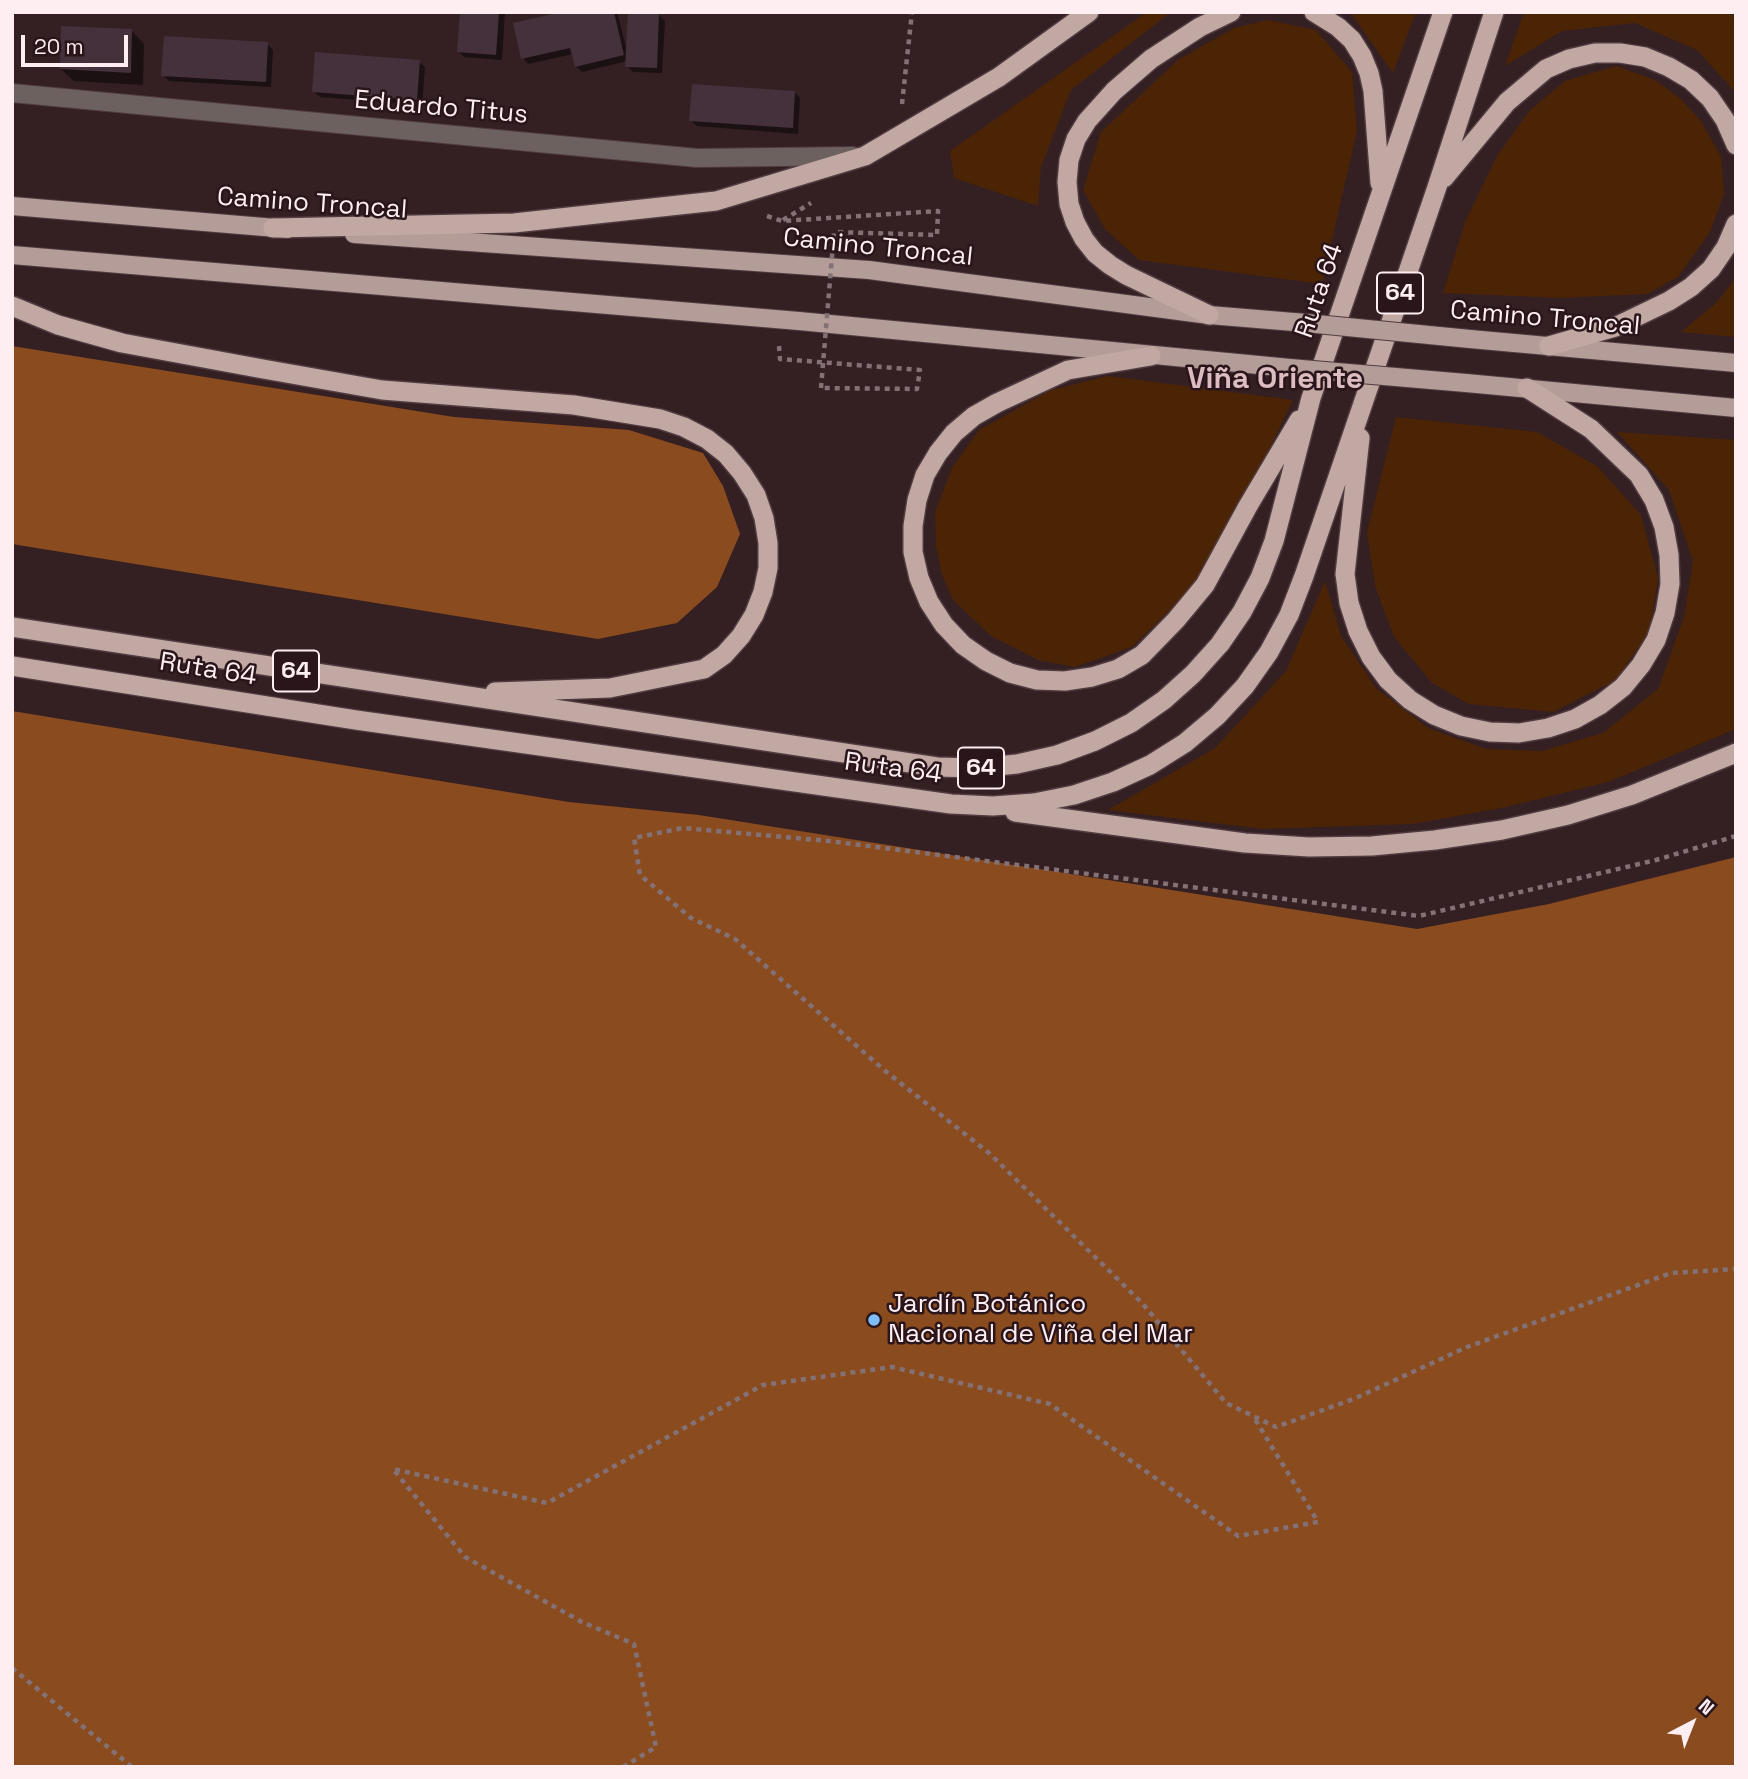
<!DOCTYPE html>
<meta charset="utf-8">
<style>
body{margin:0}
#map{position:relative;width:1748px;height:1779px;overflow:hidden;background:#341f23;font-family:"Space Grotesk",sans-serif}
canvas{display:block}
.frame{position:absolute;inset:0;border:14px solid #feeef1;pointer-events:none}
.north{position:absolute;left:1657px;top:1688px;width:70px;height:70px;-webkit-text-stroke:5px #2a161a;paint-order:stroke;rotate:42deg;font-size:19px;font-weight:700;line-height:28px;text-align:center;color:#feeef1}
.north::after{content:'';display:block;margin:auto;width:24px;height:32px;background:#feeef1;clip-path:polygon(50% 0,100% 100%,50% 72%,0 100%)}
.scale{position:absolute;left:21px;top:35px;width:107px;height:32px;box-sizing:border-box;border:4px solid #feeef1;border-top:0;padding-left:9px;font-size:21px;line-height:24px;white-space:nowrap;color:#feeef1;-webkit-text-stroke:5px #2a161a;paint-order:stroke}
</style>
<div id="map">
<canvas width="1748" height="1779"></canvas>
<div class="frame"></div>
<div class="north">N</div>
<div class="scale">20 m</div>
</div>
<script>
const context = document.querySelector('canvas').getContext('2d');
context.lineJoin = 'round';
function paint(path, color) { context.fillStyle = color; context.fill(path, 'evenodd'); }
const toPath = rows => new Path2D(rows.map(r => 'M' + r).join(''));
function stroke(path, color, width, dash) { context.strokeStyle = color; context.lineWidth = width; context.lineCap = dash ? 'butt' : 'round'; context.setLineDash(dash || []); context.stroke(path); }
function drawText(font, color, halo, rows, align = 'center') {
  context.font = font + ' "Space Grotesk",sans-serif'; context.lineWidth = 5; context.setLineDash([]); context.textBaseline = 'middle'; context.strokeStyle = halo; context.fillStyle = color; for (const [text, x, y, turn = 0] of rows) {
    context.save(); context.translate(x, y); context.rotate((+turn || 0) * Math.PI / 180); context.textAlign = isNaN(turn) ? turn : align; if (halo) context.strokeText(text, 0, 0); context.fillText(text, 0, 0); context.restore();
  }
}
paint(toPath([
 [1147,12,1171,12,1071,90,1041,167,1038,206,954,178,950,151],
 [1350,12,1416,12,1393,73],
 [1524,12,1731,12,1736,22,1736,93,1697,50,1635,23,1562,31,1505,66],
 [1267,20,1316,30,1352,72,1357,131,1322,284,1139,260,1105,229,1083,190,1101,132,1178,60,1234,28],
 [1616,66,1655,80,1681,99,1701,121,1721,157,1724,194,1710,232,1678,277,1647,294,1560,298,1443,293,1465,222,1497,156,1529,111,1565,81],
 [1736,278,1736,337,1681,332,1715,304],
 [1108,376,1293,400,1244,501,1204,572,1172,608,1132,647,1075,667,1038,660,991,636,953,600,942,575,936,546,935,512,952,468,979,430,1051,390],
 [1396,417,1537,432,1597,466,1641,515,1658,578,1650,630,1616,680,1553,712,1469,704,1432,683,1394,637,1375,586,1367,532],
 [1617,432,1736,440,1736,729,1608,782,1502,808,1412,824,1263,829,1108,810,1215,748,1286,671,1325,581,1341,636,1376,688,1428,728,1486,749,1541,751,1603,733,1658,689,1684,617,1693,561,1669,490]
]), '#4b2406');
paint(toPath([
 [12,346,454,417,629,430,703,453,723,486,740,534,717,587,677,623,598,639,12,544],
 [12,711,569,802,699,815,1417,929,1549,904,1736,857,1736,1767,12,1767]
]), '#8a4c1e');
paint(toPath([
 [461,12,505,12,502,60,464,57,458,51],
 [569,12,617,12,627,51,659,15,665,21,662,73,633,72,627,66,627,61,582,72,576,66,573,54,528,64,523,58],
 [132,31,144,44,143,85,74,81,61,69],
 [267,44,273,50,271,87,169,81,163,75],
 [419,62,425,67,422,105,320,97,314,92],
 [794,92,800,98,798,134,697,126,691,121]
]), '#0007');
paint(toPath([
 [460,12,499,12,496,55,457,52],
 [561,12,614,12,624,55,575,67,570,48,521,59,513,23],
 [628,12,659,13,657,68,625,67],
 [61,26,132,29,131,73,60,69],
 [164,36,268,42,266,82,161,76],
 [315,52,420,60,417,100,312,92],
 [692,84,795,91,793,128,689,121]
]), '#44313c');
const minor = toPath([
 [12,93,697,158,853,156]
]);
const primary = toPath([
 [12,206,288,229],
 [354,234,869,270,1209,315,1306,323],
 [12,255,799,321,1290,368],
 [1470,339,1736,363],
 [1466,383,1736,408]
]);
const trunk = toPath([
 [1314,12,1338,27,1352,40,1362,56,1369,73,1373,91,1380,183],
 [1444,178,1507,102,1546,69,1569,59,1595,53,1620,53,1645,57,1669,67,1691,80,1710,98,1725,120,1736,145],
 [273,228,514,223,716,201,865,156,999,77,1089,12],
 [12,306,58,325,122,343,263,369,382,390,574,405,660,419,684,427,707,439,726,454,742,473,756,495,764,518,768,543,768,568,763,592,754,615,741,636,724,655,704,669,610,688,495,692],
 [1209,315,1126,275,1110,265,1095,253,1084,239,1075,222,1069,204,1067,182,1069,160,1076,139,1087,121,1114,91,1151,59,1200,27,1231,12],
 [1549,346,1615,327,1669,301,1691,287,1711,269,1726,247,1736,224],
 [1151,356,1068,370,997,403,974,416,954,433,938,453,925,475,917,500,913,526,913,552,919,578,929,602,944,625,963,645,986,661,1010,673,1037,680,1065,681,1092,677,1118,669,1142,655,1176,620,1205,585,1248,506,1299,420],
 [1360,438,1345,574,1349,603,1358,631,1371,657,1388,680,1410,700,1434,715,1461,726,1490,732,1519,733,1548,728,1575,719,1600,705,1623,687,1641,665,1656,640,1665,613,1670,584,1669,555,1664,527,1654,500,1639,475,1591,429,1527,388],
 [12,627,937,767,977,768,1017,764,1057,755,1095,741,1131,723,1164,700,1193,674,1220,644,1242,612,1260,578,1274,541,1311,398,1443,12],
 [12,666,356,720,951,804,993,806,1034,803,1074,795,1113,782,1150,765,1185,743,1217,716,1245,686,1269,652,1289,615,1304,576,1437,187,1494,12],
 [1015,812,1245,843,1309,847,1372,846,1435,840,1502,830,1568,815,1632,795,1736,753]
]);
stroke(minor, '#503c40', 20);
stroke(primary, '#503c40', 20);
stroke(trunk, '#503c40', 22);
stroke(toPath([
 [902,104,912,12],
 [767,216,782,221,938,211,937,235,834,232],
 [783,220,811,203],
 [779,346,780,359,920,370,917,389,821,388],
 [1736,836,1656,860,1419,916,829,841,683,828,634,838,640,875,691,918,735,939,884,1070,989,1153,1142,1303,1226,1403,1276,1427,1356,1398,1467,1347,1671,1273,1736,1269],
 [12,1668,132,1767],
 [623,1767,656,1747,634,1644,582,1622,465,1557,393,1469,547,1503,763,1385,892,1367,1050,1404,1238,1536,1318,1522,1253,1416]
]), '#847175', 4.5, [5, 5]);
stroke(minor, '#6d615f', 18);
stroke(primary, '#b49c98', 18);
stroke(trunk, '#c2a8a3', 19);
const primaryBridge = toPath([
 [1306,323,1470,339],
 [1290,368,1466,383]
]);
stroke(primaryBridge, '#503c40', 20, []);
stroke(toPath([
 [821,388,834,232]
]), '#847175', 4.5, [5, 5]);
stroke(primaryBridge, '#b49c98', 18);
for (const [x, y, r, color] of [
 [874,1320,7,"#7dbef9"]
]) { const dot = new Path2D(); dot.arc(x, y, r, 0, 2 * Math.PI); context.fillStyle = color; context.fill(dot); stroke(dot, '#2a161a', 2.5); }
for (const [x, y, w] of [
 [1400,293,46],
 [296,671,46],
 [981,768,46]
]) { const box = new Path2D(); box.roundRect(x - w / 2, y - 20.5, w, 41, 5); context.fillStyle = '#2a161a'; context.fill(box); stroke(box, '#feeef1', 2); }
drawText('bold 24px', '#feeef1', null, [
 ["64",1400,293],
 ["64",296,671],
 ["64",981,768]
]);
drawText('26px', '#feeef1', '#2a161a', [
 ["Eduardo Titus",441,108,5],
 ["Camino Troncal",312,204,4],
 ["Camino Troncal",878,248,6],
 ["Ruta 64",1320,291,-71],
 ["Camino Troncal",1545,319,5],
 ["Ruta 64",208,670,9],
 ["Ruta 64",893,769,8]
]);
drawText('26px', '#feeef1', '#2a161a', [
 ["Jardín Botánico",888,1305],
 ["Nacional de Viña del Mar",888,1335]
], 'left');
drawText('bold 30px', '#dabcc1', '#2a161a', [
 ["Viña Oriente",1275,380]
]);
</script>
